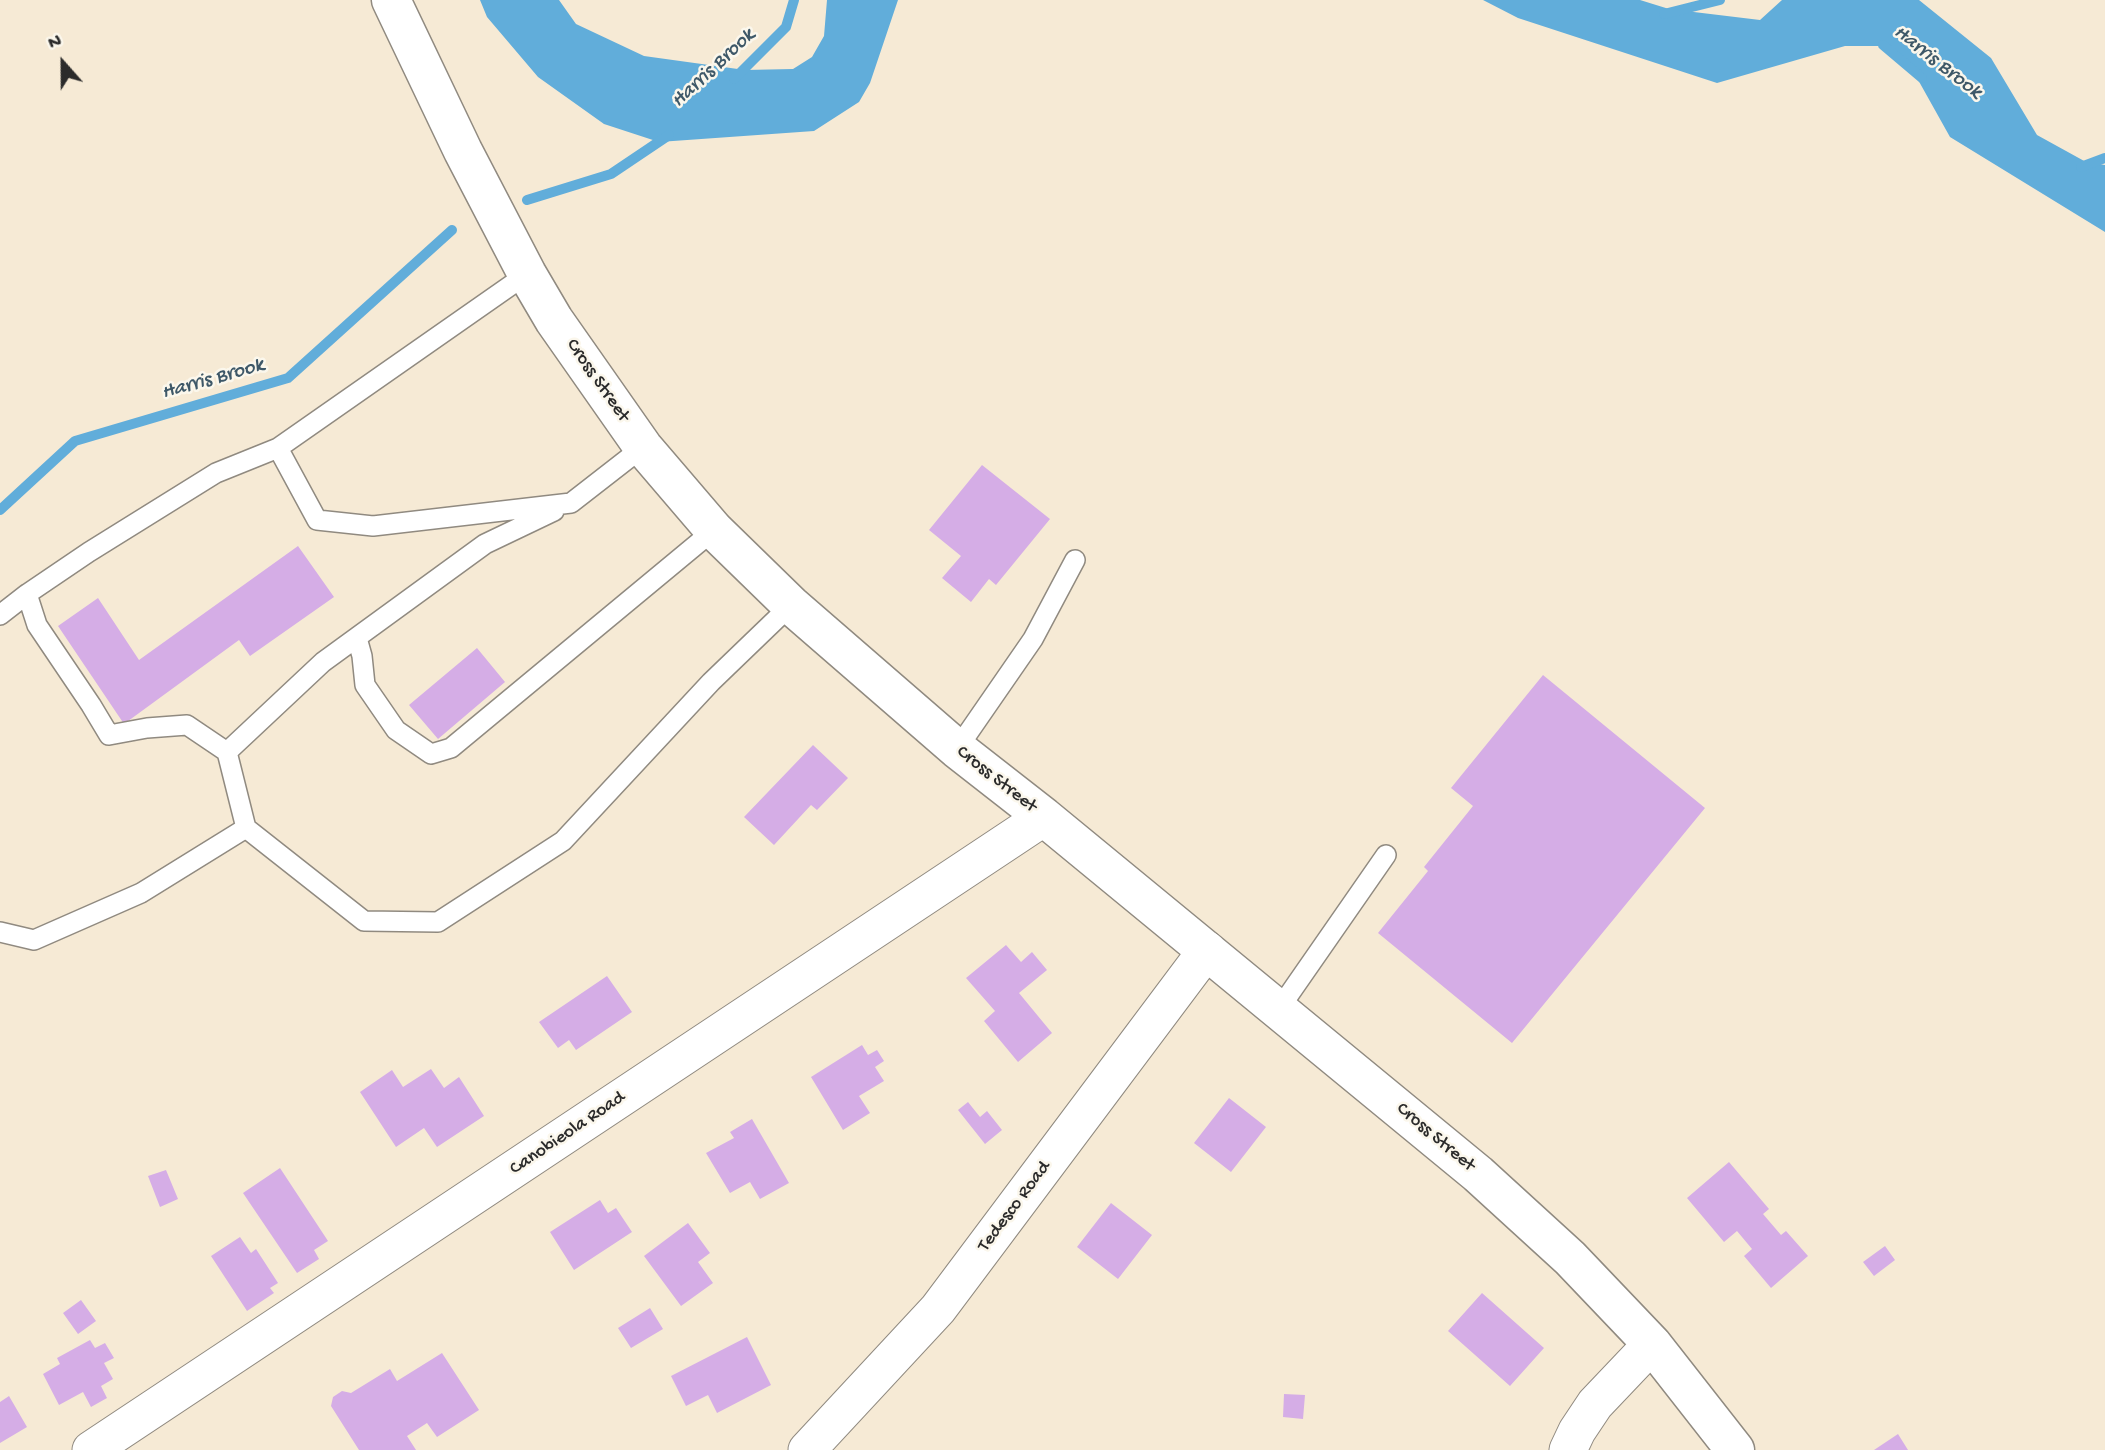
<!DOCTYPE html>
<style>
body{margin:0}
#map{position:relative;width:2105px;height:1450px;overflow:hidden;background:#f6ead5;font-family:"Gochi Hand",sans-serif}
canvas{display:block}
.north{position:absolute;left:28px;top:28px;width:70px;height:70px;-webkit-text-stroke:5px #fbf7ec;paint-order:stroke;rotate:339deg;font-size:19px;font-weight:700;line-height:28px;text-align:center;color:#2b2b2b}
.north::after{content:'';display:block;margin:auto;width:24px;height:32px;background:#2b2b2b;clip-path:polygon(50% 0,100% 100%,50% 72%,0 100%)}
</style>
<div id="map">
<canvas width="2105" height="1450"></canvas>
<div class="north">N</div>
</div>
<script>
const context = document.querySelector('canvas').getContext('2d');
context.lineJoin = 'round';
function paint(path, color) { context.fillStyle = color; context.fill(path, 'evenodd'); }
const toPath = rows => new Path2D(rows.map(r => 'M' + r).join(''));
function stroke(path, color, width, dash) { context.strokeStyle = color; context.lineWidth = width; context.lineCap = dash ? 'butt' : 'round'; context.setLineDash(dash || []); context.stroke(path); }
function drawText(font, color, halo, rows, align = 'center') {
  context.font = font + ' "Gochi Hand",sans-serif'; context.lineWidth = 5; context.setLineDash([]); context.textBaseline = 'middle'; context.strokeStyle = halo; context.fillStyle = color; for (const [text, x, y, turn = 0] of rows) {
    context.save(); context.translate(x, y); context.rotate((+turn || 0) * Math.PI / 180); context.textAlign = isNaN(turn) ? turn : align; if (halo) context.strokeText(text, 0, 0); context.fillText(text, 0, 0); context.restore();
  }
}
paint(toPath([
 [480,0,559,0,576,24,644,56,745,70,793,69,812,57,824,36,827,0,898,0,870,83,859,102,814,131,659,142,604,124,538,77,487,17],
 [1483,0,1640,0,1669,9,1760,20,1782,0,1919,0,1991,58,2037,135,2086,162,2105,165,2105,232,1950,137,1912,69,1884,46,1845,46,1717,83,1518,18]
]), '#61adda');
stroke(toPath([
 [1664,14,1720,0],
 [1883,45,1922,78],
 [734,79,786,27,794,0],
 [2081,167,2105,158],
 [527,200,611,174,669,135],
 [0,510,75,441,288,378,452,230]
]), '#61adda', 10);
paint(toPath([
 [982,465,1050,519,996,585,989,579,971,602,942,578,961,556,929,530],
 [298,546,334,597,250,656,239,640,124,724,58,626,98,598,139,660],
 [477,648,505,682,438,739,409,705],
 [1543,675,1705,808,1512,1043,1378,933,1428,871,1424,867,1473,806,1451,788],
 [813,745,848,778,817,810,811,805,774,845,744,817],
 [1006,945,1021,962,1032,952,1047,970,1019,993,1052,1033,1018,1062,984,1021,995,1011,966,978],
 [607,976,632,1012,576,1050,569,1040,558,1048,539,1022],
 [862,1045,868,1055,877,1050,884,1061,875,1067,884,1081,859,1096,870,1113,843,1130,811,1077],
 [431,1069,444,1088,459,1077,484,1116,437,1147,424,1128,396,1147,360,1092,392,1070,403,1087],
 [1229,1098,1266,1127,1231,1172,1194,1143],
 [968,1102,980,1117,987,1111,1002,1130,985,1144,958,1110],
 [752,1119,789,1183,760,1199,750,1182,730,1193,706,1153,734,1138,730,1132],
 [1729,1162,1769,1209,1763,1214,1781,1235,1786,1231,1808,1256,1771,1288,1744,1256,1752,1249,1737,1231,1724,1242,1687,1198],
 [280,1168,328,1241,314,1250,319,1259,297,1273,243,1193],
 [166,1170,178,1199,160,1207,148,1176],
 [600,1200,608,1213,616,1208,632,1232,574,1270,550,1232],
 [1111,1203,1152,1235,1118,1279,1077,1247],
 [688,1223,710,1253,698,1262,713,1283,681,1306,644,1256],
 [240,1237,251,1253,256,1249,278,1283,270,1288,274,1293,247,1311,211,1256],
 [1885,1246,1895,1260,1874,1276,1863,1262],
 [1482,1293,1544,1348,1510,1386,1448,1331],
 [81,1300,96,1321,78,1334,63,1313],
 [650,1308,663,1329,631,1348,618,1328],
 [747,1337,771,1385,717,1413,708,1395,686,1406,671,1376],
 [90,1340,95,1348,105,1343,114,1358,104,1363,113,1379,101,1386,107,1398,91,1407,83,1392,59,1405,43,1374,60,1364,57,1358],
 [442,1353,479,1410,437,1437,427,1423,407,1436,416,1450,359,1450,331,1406,333,1397,342,1391,351,1393,390,1369,397,1381],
 [1284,1394,1305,1395,1303,1419,1283,1417],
 [9,1396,27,1427,0,1443,0,1402],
 [1898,1434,1908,1450,1874,1450]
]), '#d5ade6');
const lane = toPath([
 [527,274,278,448,317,520,373,526,571,503,643,447],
 [27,594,37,625,91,705,109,735,147,728,187,725,227,752,246,828,364,921,438,922,563,841,711,682,791,605],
 [0,615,27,594,89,552,216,473,278,448],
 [357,638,362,656,365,685,396,730,431,754,451,748,714,530],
 [957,749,1033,639,1075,560],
 [227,752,323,662,485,544,554,511],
 [0,932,34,940,141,893,246,828],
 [1279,1009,1386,855]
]);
const street = toPath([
 [91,1450,1044,817],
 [807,1450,938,1309,1207,950],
 [1568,1450,1577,1431,1595,1404,1652,1344]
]);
const secondary = toPath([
 [391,0,463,151,527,274,554,320,643,447,714,530,791,605,957,749,1044,817,1478,1174,1570,1258,1652,1344,1735,1450]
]);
stroke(lane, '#908a80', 22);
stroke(street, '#908a80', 39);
stroke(secondary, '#908a80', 41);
stroke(lane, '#fff', 19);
stroke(street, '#fff', 37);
stroke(secondary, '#fff', 38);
drawText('19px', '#2b2b2b', '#fbf7ec', [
 ["Cross Street",597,381,55],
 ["Cross Street",996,780,38],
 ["Canobieola Road",568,1134,-34],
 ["Cross Street",1435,1138,40],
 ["Tedesco Road",1015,1207,-53]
]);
drawText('italic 21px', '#3e5868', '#fbf7ec', [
 ["Harris Brook",1937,63,38],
 ["Harris Brook",714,69,-43],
 ["Harris Brook",213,380,-16]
]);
</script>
